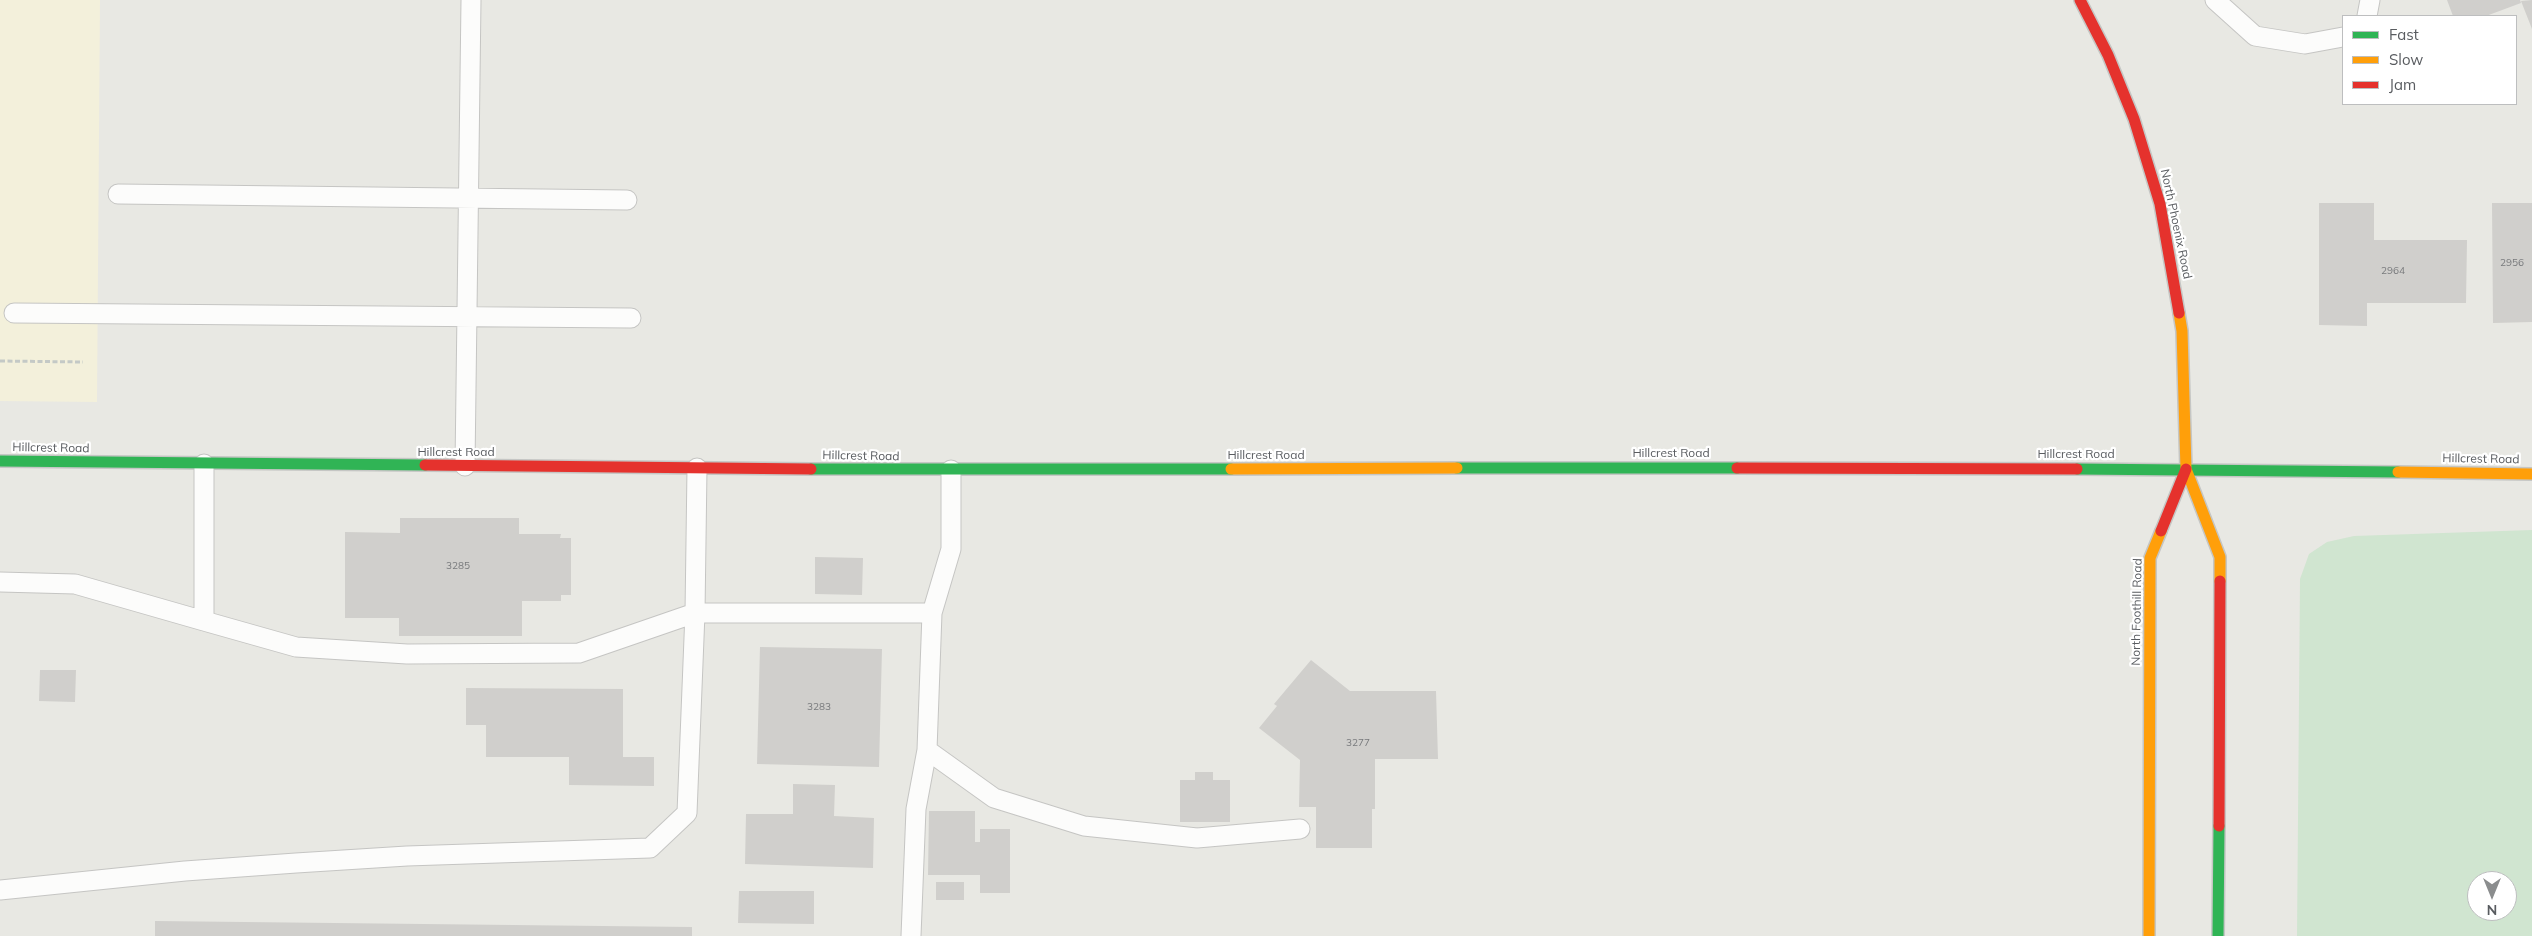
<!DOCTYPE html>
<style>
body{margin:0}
#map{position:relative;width:2532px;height:936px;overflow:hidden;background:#e8e8e3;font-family:Mulish,sans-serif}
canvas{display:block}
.legend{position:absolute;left:2342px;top:15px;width:175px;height:90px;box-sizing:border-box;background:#fff;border:1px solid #bdbebf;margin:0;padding:6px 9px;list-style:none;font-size:15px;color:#595c60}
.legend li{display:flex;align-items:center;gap:10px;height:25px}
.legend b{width:25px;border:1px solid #bdbebf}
.north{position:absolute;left:2467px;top:871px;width:50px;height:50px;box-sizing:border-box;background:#fff;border:1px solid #bdbebf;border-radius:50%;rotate:180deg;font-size:14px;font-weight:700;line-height:20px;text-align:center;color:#595c60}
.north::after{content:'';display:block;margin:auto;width:18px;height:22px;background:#8b8d8e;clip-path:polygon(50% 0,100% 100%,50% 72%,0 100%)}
</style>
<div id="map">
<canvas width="2532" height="936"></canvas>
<ul class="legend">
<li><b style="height:6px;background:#30b455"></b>Fast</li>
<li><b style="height:6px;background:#ff9f0a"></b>Slow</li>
<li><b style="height:6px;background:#e5322d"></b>Jam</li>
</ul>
<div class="north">N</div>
</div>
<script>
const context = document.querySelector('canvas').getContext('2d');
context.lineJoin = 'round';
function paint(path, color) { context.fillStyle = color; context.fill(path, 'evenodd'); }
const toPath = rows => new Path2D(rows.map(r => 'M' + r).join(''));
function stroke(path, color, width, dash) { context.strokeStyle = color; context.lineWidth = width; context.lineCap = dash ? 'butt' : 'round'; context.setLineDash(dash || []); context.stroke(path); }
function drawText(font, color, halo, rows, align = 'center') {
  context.font = font + ' Mulish,sans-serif'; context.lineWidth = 4.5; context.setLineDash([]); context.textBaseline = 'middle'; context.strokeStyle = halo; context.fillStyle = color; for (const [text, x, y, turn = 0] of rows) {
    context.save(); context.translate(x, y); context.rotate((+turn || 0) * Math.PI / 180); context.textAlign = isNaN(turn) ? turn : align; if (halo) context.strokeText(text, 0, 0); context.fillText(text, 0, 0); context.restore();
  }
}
paint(toPath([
 [0,0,100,0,97,402,0,401]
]), '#f3f0db');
paint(toPath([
 [2532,530,2532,936,2297,936,2300,579,2309,554,2327,542,2354,536],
 [2477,881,2507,881,2507,911,2477,911]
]), '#d0e5d0');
paint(toPath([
 [2447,0,2520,0,2521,3,2486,16,2453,16],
 [2532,0,2532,29,2521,1],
 [2319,203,2374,203,2374,240,2467,240,2466,303,2367,303,2367,326,2319,325],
 [2492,203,2532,203,2532,322,2493,323],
 [400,518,519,518,519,534,561,534,560,538,571,538,571,595,561,595,561,601,522,601,522,636,399,636,399,618,345,618,345,532,400,533],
 [815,557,863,558,862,595,815,594],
 [760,647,882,649,879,767,757,764],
 [1311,660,1350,691,1436,691,1438,759,1375,759,1375,809,1372,809,1372,848,1316,848,1316,807,1299,807,1300,760,1259,728,1277,706,1274,704],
 [40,670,76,670,75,702,39,701],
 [466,688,623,689,623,757,654,757,654,786,569,785,569,757,486,757,486,725,466,725],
 [1195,772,1213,772,1213,780,1230,780,1230,822,1180,822,1180,780,1195,780],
 [793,784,835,785,834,816,874,818,873,868,745,864,746,814,793,814],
 [929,811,975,811,975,842,980,842,980,829,1010,829,1010,893,980,893,980,875,928,875],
 [936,882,964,882,964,900,936,900],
 [739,891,814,891,814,924,738,923],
 [155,921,692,927,692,936,155,936]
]), '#d0cfcc');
const lane = toPath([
 [2215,0,2255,36,2305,44,2343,37],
 [2367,16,2370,0],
 [118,194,627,200],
 [14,313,631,318],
 [204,464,204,621,296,647,407,654,579,653,695,613,932,613,927,750,994,798,1084,826,1197,838,1300,829],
 [465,466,471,0],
 [0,582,75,584,204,621],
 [932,613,951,549,951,470],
 [0,890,185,871,296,863,407,856,650,848,687,813,695,613,697,468],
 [911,936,916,809,927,750]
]);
const fast = toPath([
 [0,461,425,465],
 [1457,468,1737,468],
 [811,469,1231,469],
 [2077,469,2398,472],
 [2218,936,2219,826]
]);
const slow = toPath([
 [2179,313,2182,331,2186,469,2220,557,2220,581],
 [1231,469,1457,468],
 [2398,472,2532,474],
 [2149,936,2150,558,2161,531]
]);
const jam = toPath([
 [2080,0,2108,55,2134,119,2160,204,2179,313],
 [425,465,811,469],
 [1737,468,2077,469],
 [2161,531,2186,469],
 [2219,826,2220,581]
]);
stroke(lane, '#c5c5c3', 21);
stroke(fast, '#c5c6c4', 14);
stroke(slow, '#c5c6c4', 14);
stroke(jam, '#c5c6c4', 14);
stroke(toPath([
 [0,361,83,362]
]), '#c4c9c6', 3, [5, 2.5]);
stroke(lane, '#fcfcfb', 19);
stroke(fast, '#30b455', 11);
stroke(slow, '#ff9f0a', 11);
stroke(jam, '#e5322d', 11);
drawText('10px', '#787a7c', null, [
 ["2956",2512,263],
 ["2964",2393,271],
 ["3285",458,566],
 ["3283",819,707],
 ["3277",1358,743]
]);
drawText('12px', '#595c60', '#fff', [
 ["North Phoenix Road",2176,224,78],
 ["Hillcrest Road",51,448,1],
 ["Hillcrest Road",456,452],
 ["Hillcrest Road",1671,453],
 ["Hillcrest Road",2076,454],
 ["Hillcrest Road",1266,455],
 ["Hillcrest Road",861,456,1],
 ["Hillcrest Road",2481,459,1],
 ["North Foothill Road",2137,612,-89]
]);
</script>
